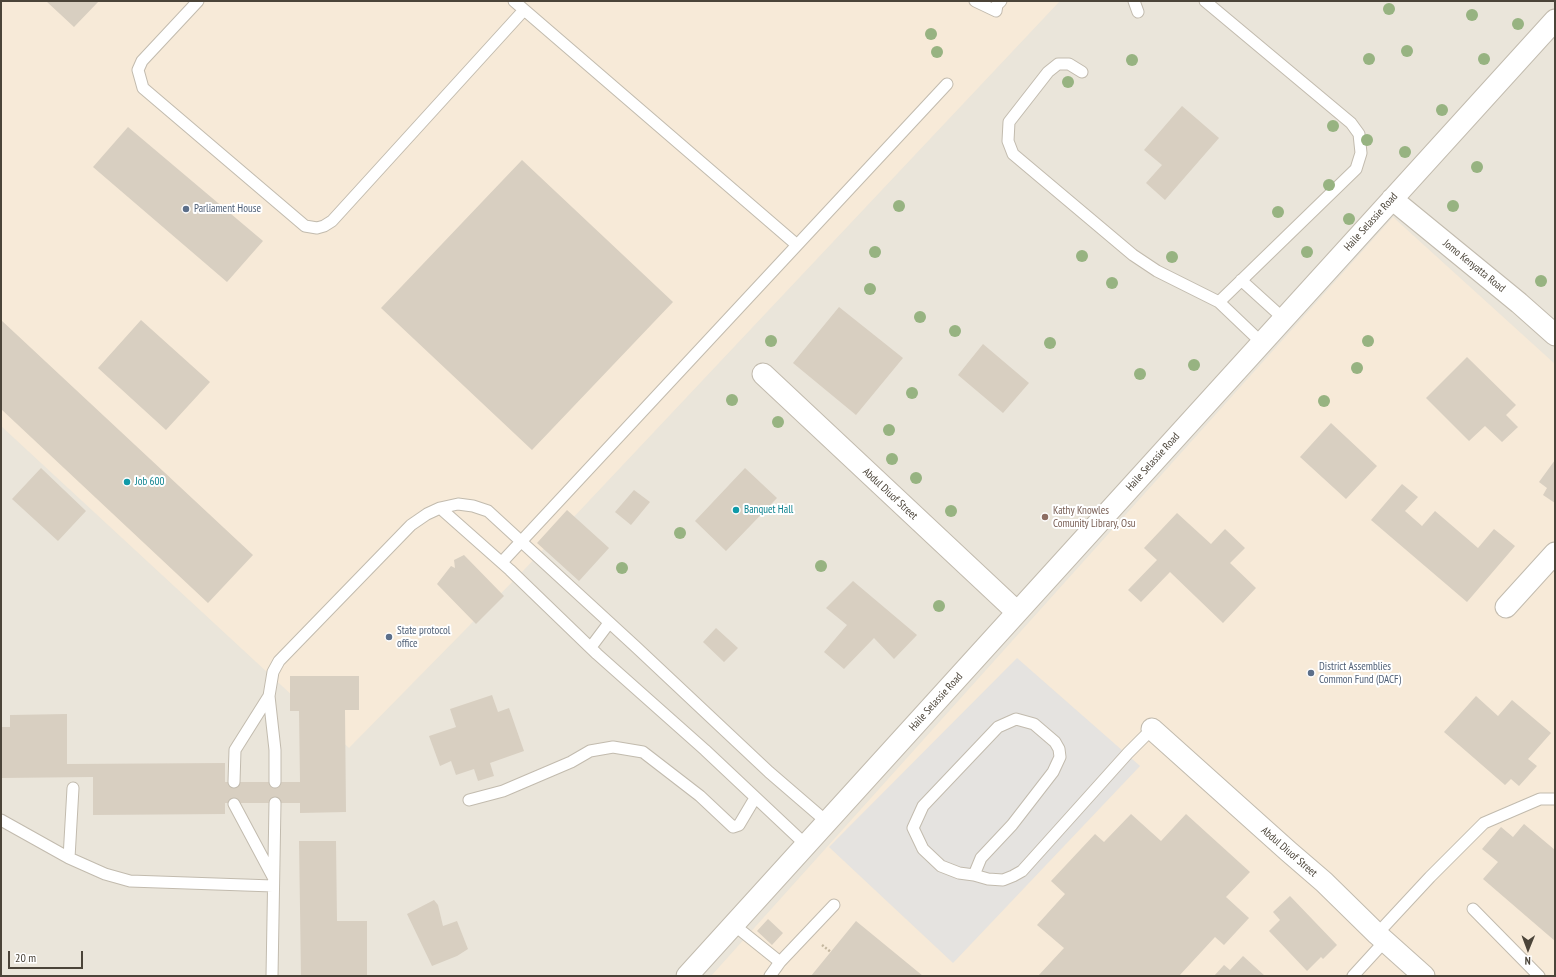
<!DOCTYPE html>
<style>
body{margin:0}
#map{position:relative;width:1556px;height:977px;overflow:hidden;background:#f6f3ec;font-family:"PT Sans Narrow",sans-serif}
canvas{display:block}
.frame{position:absolute;inset:0;border:2px solid #4b4439;pointer-events:none}
.north{position:absolute;left:1508px;top:929px;width:40px;height:40px;-webkit-text-stroke:3px #fff;paint-order:stroke;rotate:181deg;font-size:11px;font-weight:700;line-height:16px;text-align:center;color:#4b4439}
.north::after{content:'';display:block;margin:auto;width:14px;height:18px;background:#4b4439;clip-path:polygon(50% 0,100% 100%,50% 72%,0 100%)}
.scale{position:absolute;left:8px;top:951px;width:75px;height:18px;box-sizing:border-box;border:2px solid #4b4439;border-top:0;padding-left:5px;font-size:12px;line-height:14px;white-space:nowrap;color:#4b4439;-webkit-text-stroke:3px #fff;paint-order:stroke}
</style>
<div id="map">
<canvas width="1556" height="977"></canvas>
<div class="frame"></div>
<div class="north">N</div>
<div class="scale">20 m</div>
</div>
<script>
const context = document.querySelector('canvas').getContext('2d');
context.lineJoin = 'round';
function paint(path, color) { context.fillStyle = color; context.fill(path, 'evenodd'); }
const toPath = rows => new Path2D(rows.map(r => 'M' + r).join(''));
function stroke(path, color, width, dash) { context.strokeStyle = color; context.lineWidth = width; context.lineCap = dash ? 'butt' : 'round'; context.setLineDash(dash || []); context.stroke(path); }
function drawText(font, color, halo, rows, align = 'center') {
  context.font = font + ' "PT Sans Narrow",sans-serif'; context.lineWidth = 4; context.setLineDash([]); context.textBaseline = 'middle'; context.strokeStyle = halo; context.fillStyle = color; for (const [text, x, y, turn = 0] of rows) {
    context.save(); context.translate(x, y); context.rotate((+turn || 0) * Math.PI / 180); context.textAlign = isNaN(turn) ? turn : align; if (halo) context.strokeText(text, 0, 0); context.fillText(text, 0, 0); context.restore();
  }
}
paint(toPath([
 [1,1,1555,1,1555,976,1,976]
]), '#eae5da');
paint(toPath([
 [1,1,1060,1,523,571,349,748,1,426],
 [1393,217,1555,364,1555,976,711,976]
]), '#f7ead8');
paint(toPath([
 [1017,658,1140,766,953,963,829,847]
]), '#e5e3e0');
paint(toPath([
 [46,1,99,1,74,27],
 [1182,106,1219,138,1165,200,1146,183,1162,165,1144,150],
 [128,127,263,241,227,282,93,167],
 [522,160,673,302,532,450,381,308],
 [839,307,903,358,856,415,793,363],
 [1,320,253,555,208,603,1,409],
 [141,320,210,382,166,430,98,368],
 [983,344,1029,383,1003,413,958,375],
 [1467,357,1516,405,1506,415,1518,427,1502,442,1485,426,1469,441,1426,398],
 [1331,423,1377,466,1346,499,1300,457],
 [1555,460,1555,503,1543,495,1547,488,1539,482],
 [41,468,86,511,58,541,12,499],
 [745,468,777,498,726,551,695,521],
 [1402,484,1418,497,1405,511,1422,526,1435,511,1478,548,1494,529,1515,546,1467,602,1371,520],
 [634,490,650,502,631,525,615,512],
 [567,510,609,548,579,581,537,543],
 [1177,513,1211,544,1225,529,1245,548,1230,563,1256,588,1223,623,1170,572,1141,602,1128,590,1157,560,1144,548],
 [464,555,504,596,476,624,437,584,451,566,455,568,454,560],
 [853,581,917,635,894,659,874,638,844,669,824,652,847,625,826,608],
 [716,628,738,648,724,662,703,642],
 [290,676,359,676,359,710,345,710,346,812,300,813,300,803,225,803,225,814,93,815,93,777,1,778,1,727,10,727,10,715,67,714,67,764,225,763,225,782,300,782,299,711,290,711],
 [492,695,498,712,509,708,524,751,490,763,494,776,478,781,474,769,456,775,451,761,440,766,429,736,456,727,450,709],
 [1476,696,1498,716,1512,700,1551,733,1528,759,1537,766,1519,786,1511,779,1505,785,1444,732],
 [1131,814,1161,841,1186,814,1250,872,1226,897,1249,918,1224,945,1215,937,1179,976,1038,976,1064,948,1037,925,1065,894,1051,881,1095,834,1104,842],
 [1524,824,1555,850,1555,941,1483,879,1498,862,1482,849,1501,827,1513,837],
 [299,841,336,841,337,921,367,921,367,976,301,976],
 [1290,896,1337,945,1323,959,1321,957,1307,971,1269,931,1280,920,1273,912],
 [434,900,438,905,443,926,457,921,468,949,457,956,432,966,407,914],
 [768,919,783,933,772,945,757,931],
 [856,921,923,976,811,976],
 [1243,956,1265,976,1214,976,1224,965,1230,970]
]), '#d8cfc1');
const service = toPath([
 [198,1,142,61,138,70,143,88,305,226,317,228,324,226,332,221,524,10],
 [514,1,797,245],
 [975,1,996,11,997,5,1001,1],
 [1134,1,1138,12],
 [1205,1,1351,123,1359,134,1361,153,1356,169,1219,302],
 [1082,72,1069,64,1058,64,1048,72,1009,122,1008,141,1013,154,1133,255,1157,271,1219,302,1262,343],
 [1241,280,1284,319],
 [440,508,510,570,597,654,705,750,806,845],
 [502,562,947,84],
 [591,647,609,623],
 [234,782,235,750,269,696],
 [275,782,275,750,269,696,273,672,279,661,411,525,427,514,440,508,458,504,473,506,488,511,636,647,769,772,827,822],
 [469,800,503,791,571,762,590,751,613,747,643,752,700,796,733,827,739,825,755,798],
 [234,804,273,877],
 [1,820,69,858,105,874,130,881,273,886],
 [69,858,73,788],
 [974,875,981,858,1012,825,1053,772,1060,757,1059,749,1055,742,1034,724,1016,719,998,727,923,806,913,828,923,849,941,866,959,873,974,875,988,879,1003,880,1013,876,1022,871,1128,753,1152,729],
 [1473,909,1539,976],
 [734,925,780,962,770,976],
 [1377,934,1430,877,1484,823,1540,799,1555,799],
 [780,962,834,905],
 [272,976,275,803],
 [1353,976,1385,941]
]);
const minor = toPath([
 [1392,199,1519,303,1555,335],
 [763,374,1017,612],
 [1506,607,1555,553],
 [1152,729,1288,851,1324,882,1377,934,1424,976],
 [687,976,1555,20]
]);
stroke(service, '#c2bbae', 13);
stroke(minor, '#c2bbae', 23);
stroke(toPath([
 [822,945,831,952]
]), '#c4b79f', 2.5, [2, 2]);
stroke(service, '#fff', 11);
stroke(minor, '#fff', 21);
context.fillStyle = '#97b381';
for (const [x, y] of [
 [1389,9],
 [1472,15],
 [1518,24],
 [931,34],
 [1407,51],
 [937,52],
 [1369,59],
 [1484,59],
 [1132,60],
 [1068,82],
 [1442,110],
 [1333,126],
 [1367,140],
 [1405,152],
 [1477,167],
 [1329,185],
 [899,206],
 [1453,206],
 [1278,212],
 [1349,219],
 [875,252],
 [1307,252],
 [1082,256],
 [1172,257],
 [1541,281],
 [1112,283],
 [870,289],
 [920,317],
 [955,331],
 [771,341],
 [1368,341],
 [1050,343],
 [1194,365],
 [1357,368],
 [1140,374],
 [912,393],
 [732,400],
 [1324,401],
 [778,422],
 [889,430],
 [892,459],
 [916,478],
 [951,511],
 [680,533],
 [821,566],
 [622,568],
 [939,606]
]) { context.beginPath(); context.arc(x, y, 6, 0, 2 * Math.PI); context.fill(); }
for (const [x, y, r, color] of [
 [186,209,4,"#5c6f8a"],
 [127,482,4,"#0f9aa8"],
 [736,510,4,"#0f9aa8"],
 [1045,517,4,"#8d6e63"],
 [389,637,4,"#5c6f8a"],
 [1311,673,4,"#5c6f8a"]
]) { const dot = new Path2D(); dot.arc(x, y, r, 0, 2 * Math.PI); context.fillStyle = color; context.fill(dot); stroke(dot, '#fff', 1.5); }
drawText('11px', '#4e5e75', '#fff', [
 ["Parliament House",194,209],
 ["State protocol",397,631],
 ["office",397,644],
 ["District Assemblies",1319,667],
 ["Common Fund (DACF)",1319,680]
], 'left');
drawText('11px', '#4b4439', '#fff', [
 ["Haile Selassie Road",1371,222,-48],
 ["Jomo Kenyatta Road",1474,266,39],
 ["Haile Selassie Road",1153,462,-48],
 ["Abdul Diuof Street",890,494,43],
 ["Haile Selassie Road",936,702,-48],
 ["Abdul Diuof Street",1289,852,41]
]);
drawText('11px', '#0d838f', '#fff', [
 ["Job 600",135,482],
 ["Banquet Hall",744,510]
], 'left');
drawText('11px', '#785e54', '#fff', [
 ["Kathy Knowles",1053,511],
 ["Comunity Library, Osu",1053,524]
], 'left');
</script>
